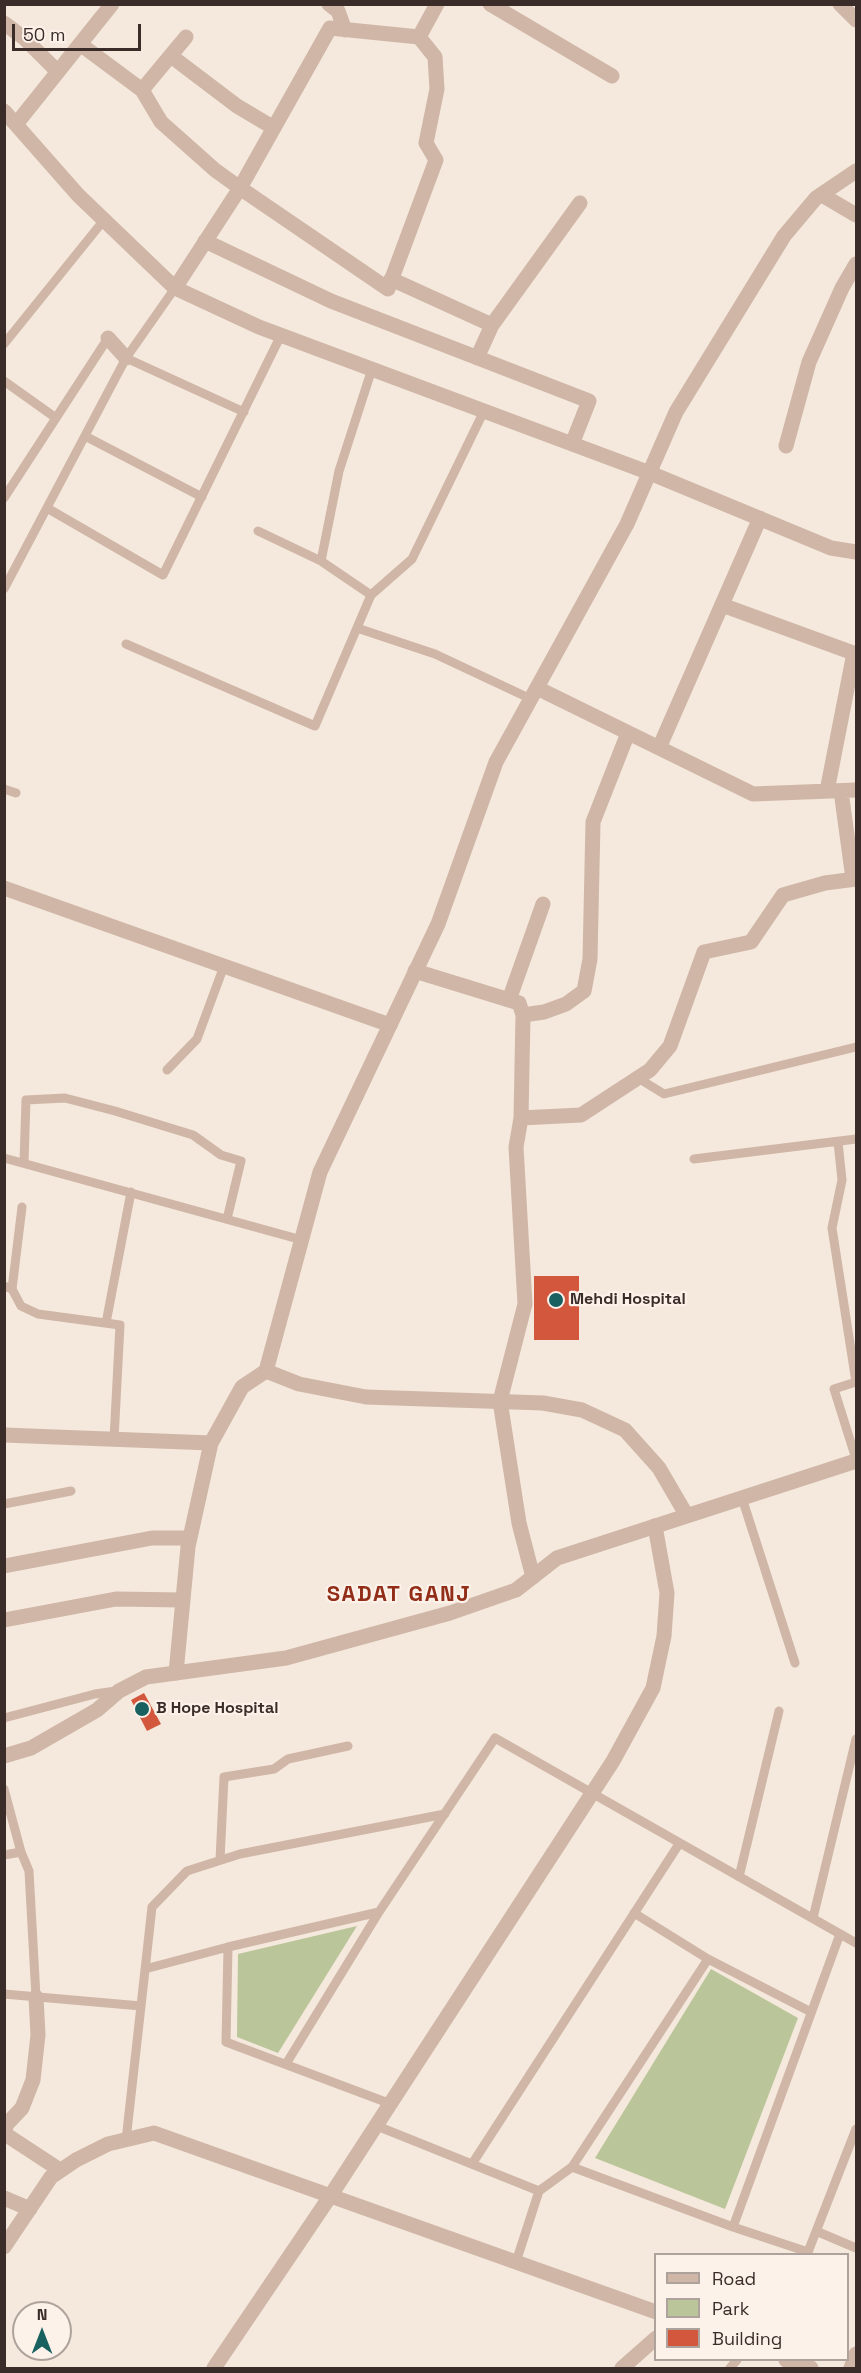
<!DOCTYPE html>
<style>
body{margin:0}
#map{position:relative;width:861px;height:2373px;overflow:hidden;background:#f5e8dc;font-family:"Space Grotesk",sans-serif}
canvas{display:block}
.frame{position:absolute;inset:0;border:6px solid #3a2c28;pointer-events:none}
.legend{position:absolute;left:654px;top:2253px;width:195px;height:108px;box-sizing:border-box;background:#fcf2ea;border:2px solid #aea39c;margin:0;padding:8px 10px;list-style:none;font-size:18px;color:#3a2c28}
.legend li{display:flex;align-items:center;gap:12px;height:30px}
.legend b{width:30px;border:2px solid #aea39c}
.north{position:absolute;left:12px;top:2301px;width:60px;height:60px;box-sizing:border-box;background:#fcf2ea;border:2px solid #aea39c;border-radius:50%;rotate:0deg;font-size:16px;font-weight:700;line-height:24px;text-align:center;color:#3a2c28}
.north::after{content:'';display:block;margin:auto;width:21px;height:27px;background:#196060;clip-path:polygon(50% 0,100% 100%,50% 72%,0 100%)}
.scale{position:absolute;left:12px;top:24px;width:129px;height:27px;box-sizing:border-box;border:3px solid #3a2c28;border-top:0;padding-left:8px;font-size:18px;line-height:21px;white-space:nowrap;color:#3a2c28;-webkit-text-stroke:4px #fcf2ea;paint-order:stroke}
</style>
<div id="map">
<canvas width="861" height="2373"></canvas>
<div class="frame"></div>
<ul class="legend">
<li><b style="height:8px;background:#cfb6a7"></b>Road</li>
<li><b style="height:16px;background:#bac69a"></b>Park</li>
<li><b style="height:16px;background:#d2573d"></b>Building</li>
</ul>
<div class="north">N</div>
<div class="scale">50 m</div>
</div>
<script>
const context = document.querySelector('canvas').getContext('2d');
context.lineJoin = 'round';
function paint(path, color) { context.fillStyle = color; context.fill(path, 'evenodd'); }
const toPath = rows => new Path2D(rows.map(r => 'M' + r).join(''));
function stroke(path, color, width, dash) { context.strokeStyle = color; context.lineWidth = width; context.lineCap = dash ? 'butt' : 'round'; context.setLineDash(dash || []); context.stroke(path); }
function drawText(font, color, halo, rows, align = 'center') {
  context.font = font + ' "Space Grotesk",sans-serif'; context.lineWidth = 4.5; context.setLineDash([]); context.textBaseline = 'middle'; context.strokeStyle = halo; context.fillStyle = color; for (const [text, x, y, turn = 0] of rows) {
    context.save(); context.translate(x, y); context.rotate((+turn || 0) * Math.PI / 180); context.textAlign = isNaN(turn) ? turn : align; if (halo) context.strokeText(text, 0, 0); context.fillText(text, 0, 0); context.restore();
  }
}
paint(toPath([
 [357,1926,278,2053,237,2037,238,1954],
 [711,1969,798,2018,725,2209,595,2158]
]), '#bac69a');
paint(toPath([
 [534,1276,579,1276,579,1340,534,1340],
 [144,1693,161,1724,147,1731,131,1700]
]), '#d2573d');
stroke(toPath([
 [4,344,104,220],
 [126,358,244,412],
 [4,381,56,418],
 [85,436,202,497],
 [4,498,108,338],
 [47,508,163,575,281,335],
 [258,531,321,561,371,595],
 [321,561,339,471,372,369],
 [4,589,126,358,175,288],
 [357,628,435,654,531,699],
 [126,644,315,726,371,595,412,559,484,411],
 [4,789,16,793],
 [167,1070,197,1039,224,966],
 [638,1078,664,1094,856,1047],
 [838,1142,842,1180,832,1228,856,1382,834,1389,856,1459],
 [4,1158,302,1240],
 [694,1159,856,1139],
 [24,1162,26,1100,65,1098,115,1111,193,1135,221,1155,241,1161,227,1219],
 [4,1286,12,1289,21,1306,38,1314,120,1325,114,1439],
 [12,1289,22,1207],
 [106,1323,131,1192],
 [742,1498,795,1663],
 [4,1504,71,1491],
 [4,1718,95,1694,116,1691],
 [4,1789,21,1852,29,1871,36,1997],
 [4,1855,21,1852],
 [220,1860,224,1777,274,1769,288,1759,348,1746],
 [739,1877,779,1711],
 [634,1913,708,1959,811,2012],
 [813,1918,856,1739],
 [228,1947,226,2042,391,2104],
 [145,1969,228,1947,379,1912],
 [4,1994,141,2006,152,1907,187,1871,240,1854,445,1814],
 [286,2064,379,1912,495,1738,856,1943],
 [377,2126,539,2191],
 [126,2140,141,2006],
 [472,2164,679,1844],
 [572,2167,733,2227,808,2252,856,2129],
 [733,2227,840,1934],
 [816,2231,856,2248],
 [516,2262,539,2191,572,2167,708,1959],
 [730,2368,737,2360]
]), '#cfb6a7', 9);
stroke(toPath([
 [329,4,338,11,345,30],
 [490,4,612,76],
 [840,4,856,20],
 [4,23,24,38,58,72],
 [419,37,437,4],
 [80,44,142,90,161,122,215,170,240,188,388,289,436,160,426,143,437,89,435,57,419,37,330,28,240,188,175,288],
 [171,56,237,106,274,128],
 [142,90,186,37],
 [4,111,78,195,175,288,259,327,650,473,831,548,856,552],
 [17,123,112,4],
 [822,195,856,215],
 [205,241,331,301,589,401,572,444],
 [391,279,492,325],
 [108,338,126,358],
 [477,358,492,325,580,203],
 [786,446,809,362,842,288,856,264],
 [722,605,856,654],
 [537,688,753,794,856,790],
 [659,748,760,518],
 [827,791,854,653],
 [841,791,853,879],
 [4,888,390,1025],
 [415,971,519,1003,523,1015,521,1118,516,1147,525,1304,500,1401,519,1523,533,1577],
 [509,1000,543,904],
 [523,1015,544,1012,566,1004,584,991,590,959,593,822,628,733],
 [521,1118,581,1115,650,1070,670,1046,704,952,751,942,783,895,825,883,856,879],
 [4,1435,211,1443],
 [4,1566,152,1538,190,1538],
 [4,1620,116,1599,183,1600],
 [176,1673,188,1547,211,1443,242,1387,266,1371],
 [36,1997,38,2035,33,2080,22,2108,6,2125,5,2134,60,2170],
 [4,2198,30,2209],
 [4,2247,51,2177,76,2160,108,2144,154,2133,656,2312],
 [786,2360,811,2368],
 [214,2368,331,2195,613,1761,653,1688,664,1636,667,1593,655,1526],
 [622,2368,656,2338],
 [851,2368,856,2354]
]), '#cfb6a7', 15);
stroke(toPath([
 [687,1516,659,1468,625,1430,582,1410,543,1403,366,1397,299,1384,266,1371,320,1172,438,924,496,762,627,524,676,412,784,236,816,198,856,171],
 [4,1756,31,1748,97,1710,119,1691,146,1677,286,1658,450,1613,516,1590,557,1558,856,1461]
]), '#cfb6a7', 15);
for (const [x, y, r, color] of [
 [556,1300,8,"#196060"],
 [142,1709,8,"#196060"]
]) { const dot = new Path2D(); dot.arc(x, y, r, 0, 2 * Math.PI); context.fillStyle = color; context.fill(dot); stroke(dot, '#fcf2ea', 2); }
drawText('bold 16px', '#3a2c28', '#fcf2ea', [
 ["Mehdi Hospital",570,1300],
 ["B Hope Hospital",156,1709]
], 'left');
context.letterSpacing = '1.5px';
drawText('bold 22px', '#922d18', '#fcf2ea', [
 ["SADAT GANJ",399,1595]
]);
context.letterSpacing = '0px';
</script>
